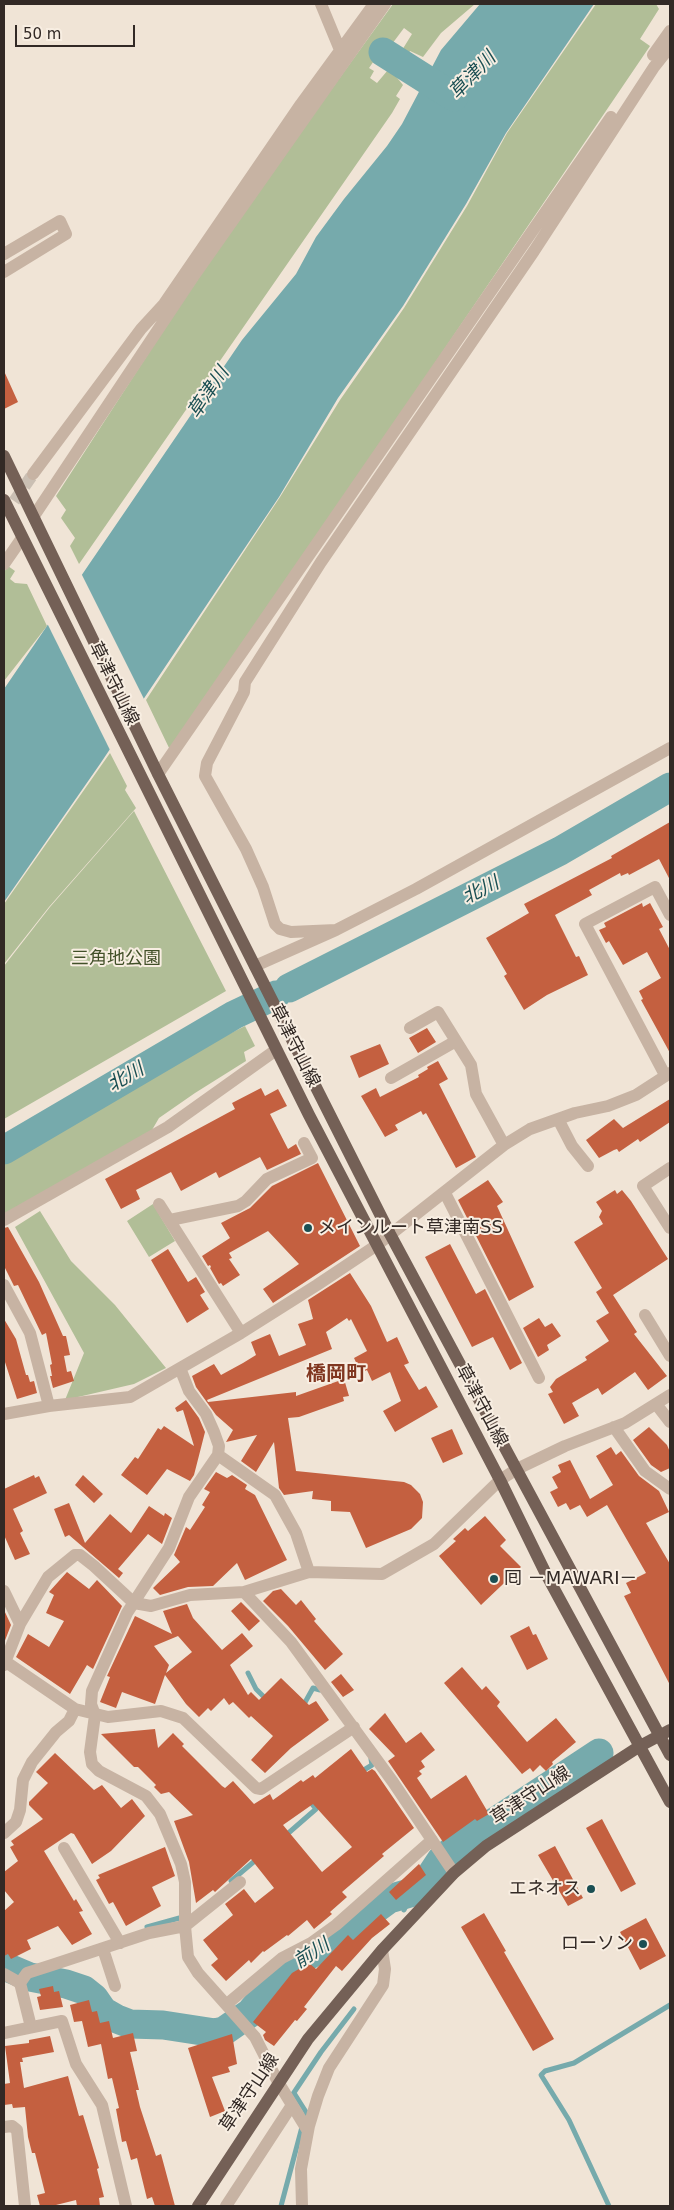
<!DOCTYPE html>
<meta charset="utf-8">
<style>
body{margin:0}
#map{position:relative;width:674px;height:2210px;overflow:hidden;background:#f0e4d6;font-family:"DejaVu Sans",sans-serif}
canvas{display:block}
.frame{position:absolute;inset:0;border:5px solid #322925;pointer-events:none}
.scale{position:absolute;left:15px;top:25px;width:120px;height:22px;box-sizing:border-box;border:2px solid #322925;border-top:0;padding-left:6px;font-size:15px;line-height:18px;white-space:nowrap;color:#322925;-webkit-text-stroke:4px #f8eee2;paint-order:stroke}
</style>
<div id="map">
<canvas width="674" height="2210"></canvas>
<div class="frame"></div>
<div class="scale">50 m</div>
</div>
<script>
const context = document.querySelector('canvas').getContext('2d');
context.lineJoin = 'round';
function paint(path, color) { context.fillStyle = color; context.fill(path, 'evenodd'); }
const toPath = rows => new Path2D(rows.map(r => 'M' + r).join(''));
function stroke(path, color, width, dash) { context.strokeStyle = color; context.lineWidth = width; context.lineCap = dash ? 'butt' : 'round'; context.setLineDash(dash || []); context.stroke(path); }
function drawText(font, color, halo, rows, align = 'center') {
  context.font = font + ' "DejaVu Sans","Noto Sans JP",sans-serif'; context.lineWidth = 4; context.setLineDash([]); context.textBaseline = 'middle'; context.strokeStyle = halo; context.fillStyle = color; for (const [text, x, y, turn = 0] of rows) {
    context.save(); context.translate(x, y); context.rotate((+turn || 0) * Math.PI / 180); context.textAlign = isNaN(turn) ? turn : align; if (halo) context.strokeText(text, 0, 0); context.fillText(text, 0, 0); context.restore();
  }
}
paint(toPath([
 [393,4,475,4,441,33,423,57,410,51,405,59,399,55,412,34,404,28,392,44,387,42,369,68,374,71,370,78,377,83,393,64,399,68,394,74,403,85,396,96,400,99,392,113,79,564,70,546,75,538,61,518,66,510,56,496,170,320,263,184],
 [596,4,656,4,659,9,640,39,650,46,171,752,146,700,280,497,340,400,404,308,467,206,507,133],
 [8,566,15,571,10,579,15,583,27,584,47,626,4,681,4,572],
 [110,753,127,786,125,790,136,808,49,907,4,964,4,904],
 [134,811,226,991,4,1119,4,966,50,907],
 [245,1026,255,1046,244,1052,246,1061,195,1093,159,1118,152,1130,4,1215,4,1159,191,1053],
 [153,1204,175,1241,149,1257,127,1221],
 [40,1211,71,1261,115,1305,166,1368,134,1384,65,1400,84,1353,15,1227]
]), '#b1be97');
paint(toPath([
 [480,4,594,4,506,133,466,204,403,306,338,398,279,497,100,764,4,902,4,689,242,340,296,274,316,237,344,199,387,146,402,124,441,50]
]), '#76aaac');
paint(toPath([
 [81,573,145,701,111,752,47,623]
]), '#f0e4d6');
stroke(toPath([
 [248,1673,256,1689,268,1701],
 [303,1706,313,1688,320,1690],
 [359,1773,372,1765,371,1759],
 [285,1836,316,1809,311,1803,314,1801],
 [231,1881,257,1859],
 [404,1910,413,1892],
 [147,1927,183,1917],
 [293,2094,321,2052,354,2009],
 [281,2206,306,2112,294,2093],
 [609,2206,569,2120,541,2075,545,2071,574,2063,670,2005]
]), '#76aaac', 5);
stroke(toPath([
 [383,52,454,97],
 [289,988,560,851,670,787],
 [4,1150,234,1015,276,995],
 [4,1966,30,1977,66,1984,84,1990,94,1998,103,2011,117,2019,130,2024,163,2025,215,2033,224,2031,250,2013,284,1972,297,1962,325,1946,389,1899,413,1892,427,1881,441,1860,458,1846,599,1753]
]), '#76aaac', 29);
paint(toPath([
 [4,371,18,402,4,409],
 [670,822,670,880,659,859,629,875,628,873,621,876,620,873,589,890,592,895,555,915,576,957,579,956,588,975,547,995,524,1010,504,976,507,974,486,938,529,913,524,904,612,858,611,856],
 [642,903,643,907,650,903,663,927,659,929,670,950,670,1053,641,1000,643,999,639,991,661,978,647,952,623,965,609,941,606,943,599,930,606,927,604,923],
 [427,1028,436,1042,418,1053,409,1038],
 [380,1044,389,1064,359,1078,350,1056],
 [438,1061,448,1079,439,1084,476,1157,456,1168,426,1113,423,1115,421,1111,395,1125,398,1130,385,1137,361,1096,376,1088,380,1097,419,1077,418,1075,428,1069,427,1067],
 [261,1088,265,1096,278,1089,287,1106,270,1114,288,1149,296,1144,301,1154,267,1170,260,1157,219,1178,216,1172,181,1191,171,1172,136,1190,140,1199,121,1209,105,1179,235,1109,232,1103],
 [670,1099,670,1122,640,1142,638,1139,619,1152,617,1149,614,1150,599,1158,586,1140,614,1119,623,1128],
 [318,1163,360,1246,273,1303,263,1289,299,1264,268,1231,229,1253,232,1258,229,1259,240,1275,223,1286,221,1283,219,1284,210,1268,211,1267,210,1265,208,1266,202,1256,230,1238,221,1223,250,1208,272,1186],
 [488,1180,503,1202,497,1206,534,1287,509,1301,458,1200],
 [615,1190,617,1194,622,1190,631,1201,668,1259,613,1295,637,1332,634,1334,667,1376,648,1390,635,1372,602,1395,598,1388,572,1403,579,1416,564,1424,548,1394,553,1392,550,1387,556,1379,587,1360,585,1357,609,1341,596,1321,609,1313,596,1292,602,1288,574,1242,603,1224,599,1217,602,1211,596,1202],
 [8,1227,39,1282,63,1336,66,1336,70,1355,64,1356,67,1372,71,1371,74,1381,53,1388,50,1376,52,1376,50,1365,52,1364,46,1333,42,1335,18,1285,14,1286,4,1266,4,1228],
 [450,1244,476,1294,485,1289,522,1363,510,1370,493,1337,472,1347,425,1257],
 [168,1249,188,1282,196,1277,205,1292,200,1295,209,1309,187,1323,151,1260],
 [350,1273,371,1306,387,1342,397,1337,409,1363,404,1365,419,1390,426,1386,438,1407,395,1432,383,1411,401,1401,390,1372,372,1381,367,1370,361,1373,354,1358,367,1351,351,1319,349,1321,347,1318,326,1332,332,1349,207,1400,208,1402,296,1392,296,1396,344,1379,349,1396,343,1397,344,1401,299,1417,288,1418,296,1471,404,1482,411,1485,420,1494,423,1502,422,1518,411,1529,366,1548,350,1512,331,1511,331,1501,312,1499,313,1491,284,1495,279,1488,274,1442,256,1472,241,1461,257,1435,226,1442,233,1430,216,1415,196,1387,192,1376,214,1364,221,1375,243,1363,256,1355,251,1342,270,1334,279,1356,306,1345,298,1324,313,1319,308,1300],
 [539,1318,545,1327,552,1323,561,1336,547,1345,549,1350,538,1357,523,1328],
 [4,1319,16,1339,26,1375,28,1375,30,1382,34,1381,37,1393,17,1399,4,1359],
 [186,1400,199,1418,205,1432,194,1475,190,1481,167,1469,147,1495,121,1475,135,1457,138,1459,158,1428,161,1430,164,1426,194,1446,183,1410,177,1412,175,1408],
 [649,1427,667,1445,670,1452,670,1468,661,1472,651,1465,633,1440],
 [452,1429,463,1454,443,1463,431,1438],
 [611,1447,616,1455,621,1451,639,1476,659,1491,669,1512,646,1523,670,1564,670,1685,624,1596,631,1593,626,1583,646,1573,607,1505,587,1517,580,1505,570,1510,566,1503,558,1507,550,1492,558,1488,552,1477,561,1472,558,1465,570,1460,590,1499,613,1485,596,1456],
 [216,1472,227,1478,232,1475,247,1485,245,1489,255,1495,287,1560,245,1580,237,1563,213,1586,188,1587,160,1595,153,1588,180,1562,174,1555,186,1527,190,1530,205,1507,202,1505,210,1492,204,1489],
 [34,1475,35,1478,39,1476,47,1493,13,1509,23,1531,20,1533,30,1554,15,1560,4,1535,4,1489],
 [83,1475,103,1494,94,1503,75,1485],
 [69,1503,85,1543,110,1514,131,1533,149,1506,164,1516,165,1513,172,1518,162,1544,148,1534,118,1569,123,1573,119,1578,69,1535,65,1537,54,1509],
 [485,1516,506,1540,500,1546,521,1567,481,1605,439,1556,456,1541,453,1539,465,1528,468,1531],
 [67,1572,89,1589,97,1580,122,1606,93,1669,87,1665,70,1694,16,1657,28,1634,49,1647,64,1621,46,1613,54,1595,49,1592],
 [281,1589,296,1605,301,1600,316,1619,314,1621,343,1654,325,1670,288,1626,263,1601,273,1591],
 [241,1602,260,1621,249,1631,231,1611],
 [187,1604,193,1618,222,1650,242,1633,253,1646,230,1665,248,1695,251,1692,259,1700,281,1678,309,1705,316,1701,329,1720,291,1748,265,1773,251,1760,273,1736,251,1716,249,1718,233,1702,229,1705,224,1698,211,1711,208,1708,199,1717,186,1704,165,1675,155,1704,122,1692,116,1708,100,1702,110,1677,107,1676,135,1616,172,1634,163,1611],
 [178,1636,192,1652,166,1673,169,1665,154,1646],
 [4,1610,11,1625,4,1643],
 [529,1626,533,1635,536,1634,548,1659,527,1670,510,1636],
 [462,1667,482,1690,486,1686,500,1702,497,1706,527,1742,556,1718,576,1742,552,1762,553,1764,546,1771,540,1765,533,1772,530,1768,522,1774,444,1683],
 [341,1674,354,1690,343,1697,331,1682],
 [385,1713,406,1743,421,1732,435,1750,421,1761,425,1767,419,1771,422,1774,417,1778,431,1799,466,1775,489,1814,477,1821,475,1819,443,1842,388,1761,395,1756,369,1729],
 [155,1729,158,1748,173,1733,184,1744,182,1746,222,1786,225,1788,233,1781,254,1804,270,1794,273,1800,301,1780,303,1782,313,1775,315,1778,351,1749,367,1772,372,1769,375,1771,414,1828,382,1854,384,1856,342,1892,347,1897,330,1912,332,1914,314,1929,307,1920,288,1936,287,1935,264,1952,263,1951,251,1963,249,1960,226,1981,211,1965,218,1959,203,1940,233,1915,225,1904,244,1889,255,1903,274,1888,251,1859,215,1892,213,1890,196,1903,189,1862,174,1821,193,1815,169,1792,161,1794,154,1787,156,1785,138,1767,134,1767,101,1734],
 [313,1804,352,1847,322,1872,283,1825],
 [55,1753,94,1790,102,1785,121,1808,132,1799,145,1816,111,1851,92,1864,74,1834,71,1833,44,1851,74,1901,76,1899,83,1911,79,1912,92,1934,72,1945,58,1926,27,1940,31,1949,11,1959,8,1954,4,1956,4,1911,14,1902,4,1890,4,1872,18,1861,10,1847,14,1845,11,1841,43,1819,29,1805,29,1802,48,1783,36,1772],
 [602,1819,636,1884,621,1892,586,1828],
 [555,1846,583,1898,568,1906,538,1855],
 [165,1847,175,1876,152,1887,161,1906,126,1926,113,1902,109,1904,96,1880,100,1878,98,1875],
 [419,1864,426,1875,396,1900,389,1892],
 [484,1913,506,1951,504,1952,554,2039,533,2051,461,1927],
 [381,1914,390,1924,372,1938,342,1971,336,1966,304,2007,307,2009,297,2021,295,2020,274,2046,265,2040,263,2035,266,2032,253,2022,292,1973,309,1963,316,1969,348,1935,353,1940],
 [646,1918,666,1956,640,1970,620,1932],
 [53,1986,54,1992,59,1991,63,2007,40,2010,37,1997,41,1996,39,1989],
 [89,2000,92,2012,97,2011,100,2023,109,2021,113,2038,133,2033,137,2051,130,2052,139,2090,136,2090,140,2107,156,2156,161,2154,175,2206,155,2206,152,2197,147,2199,137,2158,131,2160,126,2141,122,2142,116,2109,119,2108,112,2078,108,2079,101,2044,88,2047,82,2021,74,2022,70,2005],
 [232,2034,237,2064,228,2067,230,2072,212,2077,225,2111,210,2117,188,2048],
 [50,2036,54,2052,22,2058,23,2062,20,2062,24,2088,68,2076,79,2116,83,2115,99,2168,97,2169,104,2197,99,2198,100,2206,77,2206,76,2200,52,2206,40,2206,37,2195,45,2193,35,2153,32,2153,28,2137,25,2107,13,2108,12,2104,4,2105,4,2084,10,2083,5,2046,29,2043,29,2040]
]), '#c46040');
stroke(toPath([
 [4,516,33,474]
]), '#cabfb3', 12, [12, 6]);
stroke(toPath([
 [321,4,340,50],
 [653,55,670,31],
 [4,254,60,221,66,234,4,272],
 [33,474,141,329,164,304,301,104,374,4],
 [34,516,195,274,385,4],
 [4,564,22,538],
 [158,774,611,117],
 [336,930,291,932,280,929,275,924,263,887,246,849,205,776,207,763,244,692,245,682,321,562,534,251,654,67,670,47],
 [255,966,336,930,416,889,670,748],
 [410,1028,438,1012,471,1065,476,1094,504,1145],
 [665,1075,585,924,655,887,670,915],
 [391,1078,456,1041],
 [558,1119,572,1146,588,1166],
 [670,1168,643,1186,670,1228],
 [445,1193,539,1378],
 [159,1204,241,1333],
 [4,1220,168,1127,276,1050],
 [170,1220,238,1206,246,1201,267,1179,312,1158,304,1143],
 [4,1285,30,1333,49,1406],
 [645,1315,670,1356],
 [180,1368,189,1391,206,1414,214,1432,219,1446,218,1455,189,1497,169,1548,127,1613,92,1691,91,1704,95,1715,90,1752,92,1764,99,1771,146,1796,160,1814,181,1864,185,1882,185,1926,188,1957,198,1973,255,2037,278,2082,308,2131],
 [656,1404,670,1422],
 [4,1414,49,1406,130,1397,241,1333,317,1285,377,1245,504,1145,530,1129,575,1113,608,1106,636,1095,670,1073],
 [614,1427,645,1471,670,1489],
 [218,1455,275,1495,296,1533,309,1572],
 [4,1591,20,1624],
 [244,1592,291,1642,393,1782,454,1873],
 [6,1662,75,1709,108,1717,161,1711,183,1718,256,1788,261,1789,354,1727],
 [4,1665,20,1624,48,1577,75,1555,80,1555,94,1566,134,1603,151,1606,190,1595,244,1592,309,1572,382,1574,434,1544,500,1480,517,1469,565,1446,625,1423,670,1395],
 [4,1833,16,1822,20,1810,23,1780,32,1762,56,1732,69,1721,75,1709],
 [64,1848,120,1943],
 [103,1949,115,1986],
 [4,1974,20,1983,27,1973,52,1965,149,1933,185,1926,240,1882],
 [20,1983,31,2027],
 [227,2004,282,1958,311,1943,336,1925,432,1840],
 [4,2033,62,2021,76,2064,102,2105,126,2206],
 [4,2127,12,2126,17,2130,25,2206],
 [226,2206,292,2105],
 [302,2206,301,2169,309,2126,318,2096,329,2068,383,1985,385,1969,382,1950]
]), '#c7b3a3', 12);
stroke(toPath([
 [4,456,158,774,390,1234,670,1755],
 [4,500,309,1115,500,1480,546,1574,670,1802],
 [198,2206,308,2039,382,1950,454,1873,486,1846,640,1746,670,1730]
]), '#746056', 12);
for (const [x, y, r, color] of [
 [308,1228,5,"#1b4f53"],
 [494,1579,5,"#1b4f53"],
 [591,1889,5,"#1b4f53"],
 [643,1944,5,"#1b4f53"]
]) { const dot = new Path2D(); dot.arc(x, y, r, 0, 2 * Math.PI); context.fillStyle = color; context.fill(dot); stroke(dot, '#f8eee2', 2); }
drawText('18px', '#322925', '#f8eee2', [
 ["草津守山線",113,684,64],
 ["草津守山線",294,1046,63],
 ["草津守山線",481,1406,62],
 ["草津守山線",531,1796,-33],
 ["草津守山線",250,2093,-56]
]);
drawText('18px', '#425029', '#f8eee2', [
 ["三角地公園",116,959]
]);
drawText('18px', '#322925', '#f8eee2', [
 ["メインルート草津南SS",318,1228],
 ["囘 －MAWARI－",504,1579],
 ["エネオス",581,1889,"right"],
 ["ローソン",633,1944,"right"]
], 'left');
drawText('italic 19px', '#1b4f53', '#f8eee2', [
 ["草津川",473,76,-46],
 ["草津川",209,393,-56],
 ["北川",481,891,-27],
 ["北川",126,1078,-30],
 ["前川",312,1954,-33]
]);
drawText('bold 20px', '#80361f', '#f8eee2', [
 ["橋岡町",336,1375]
]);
</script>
